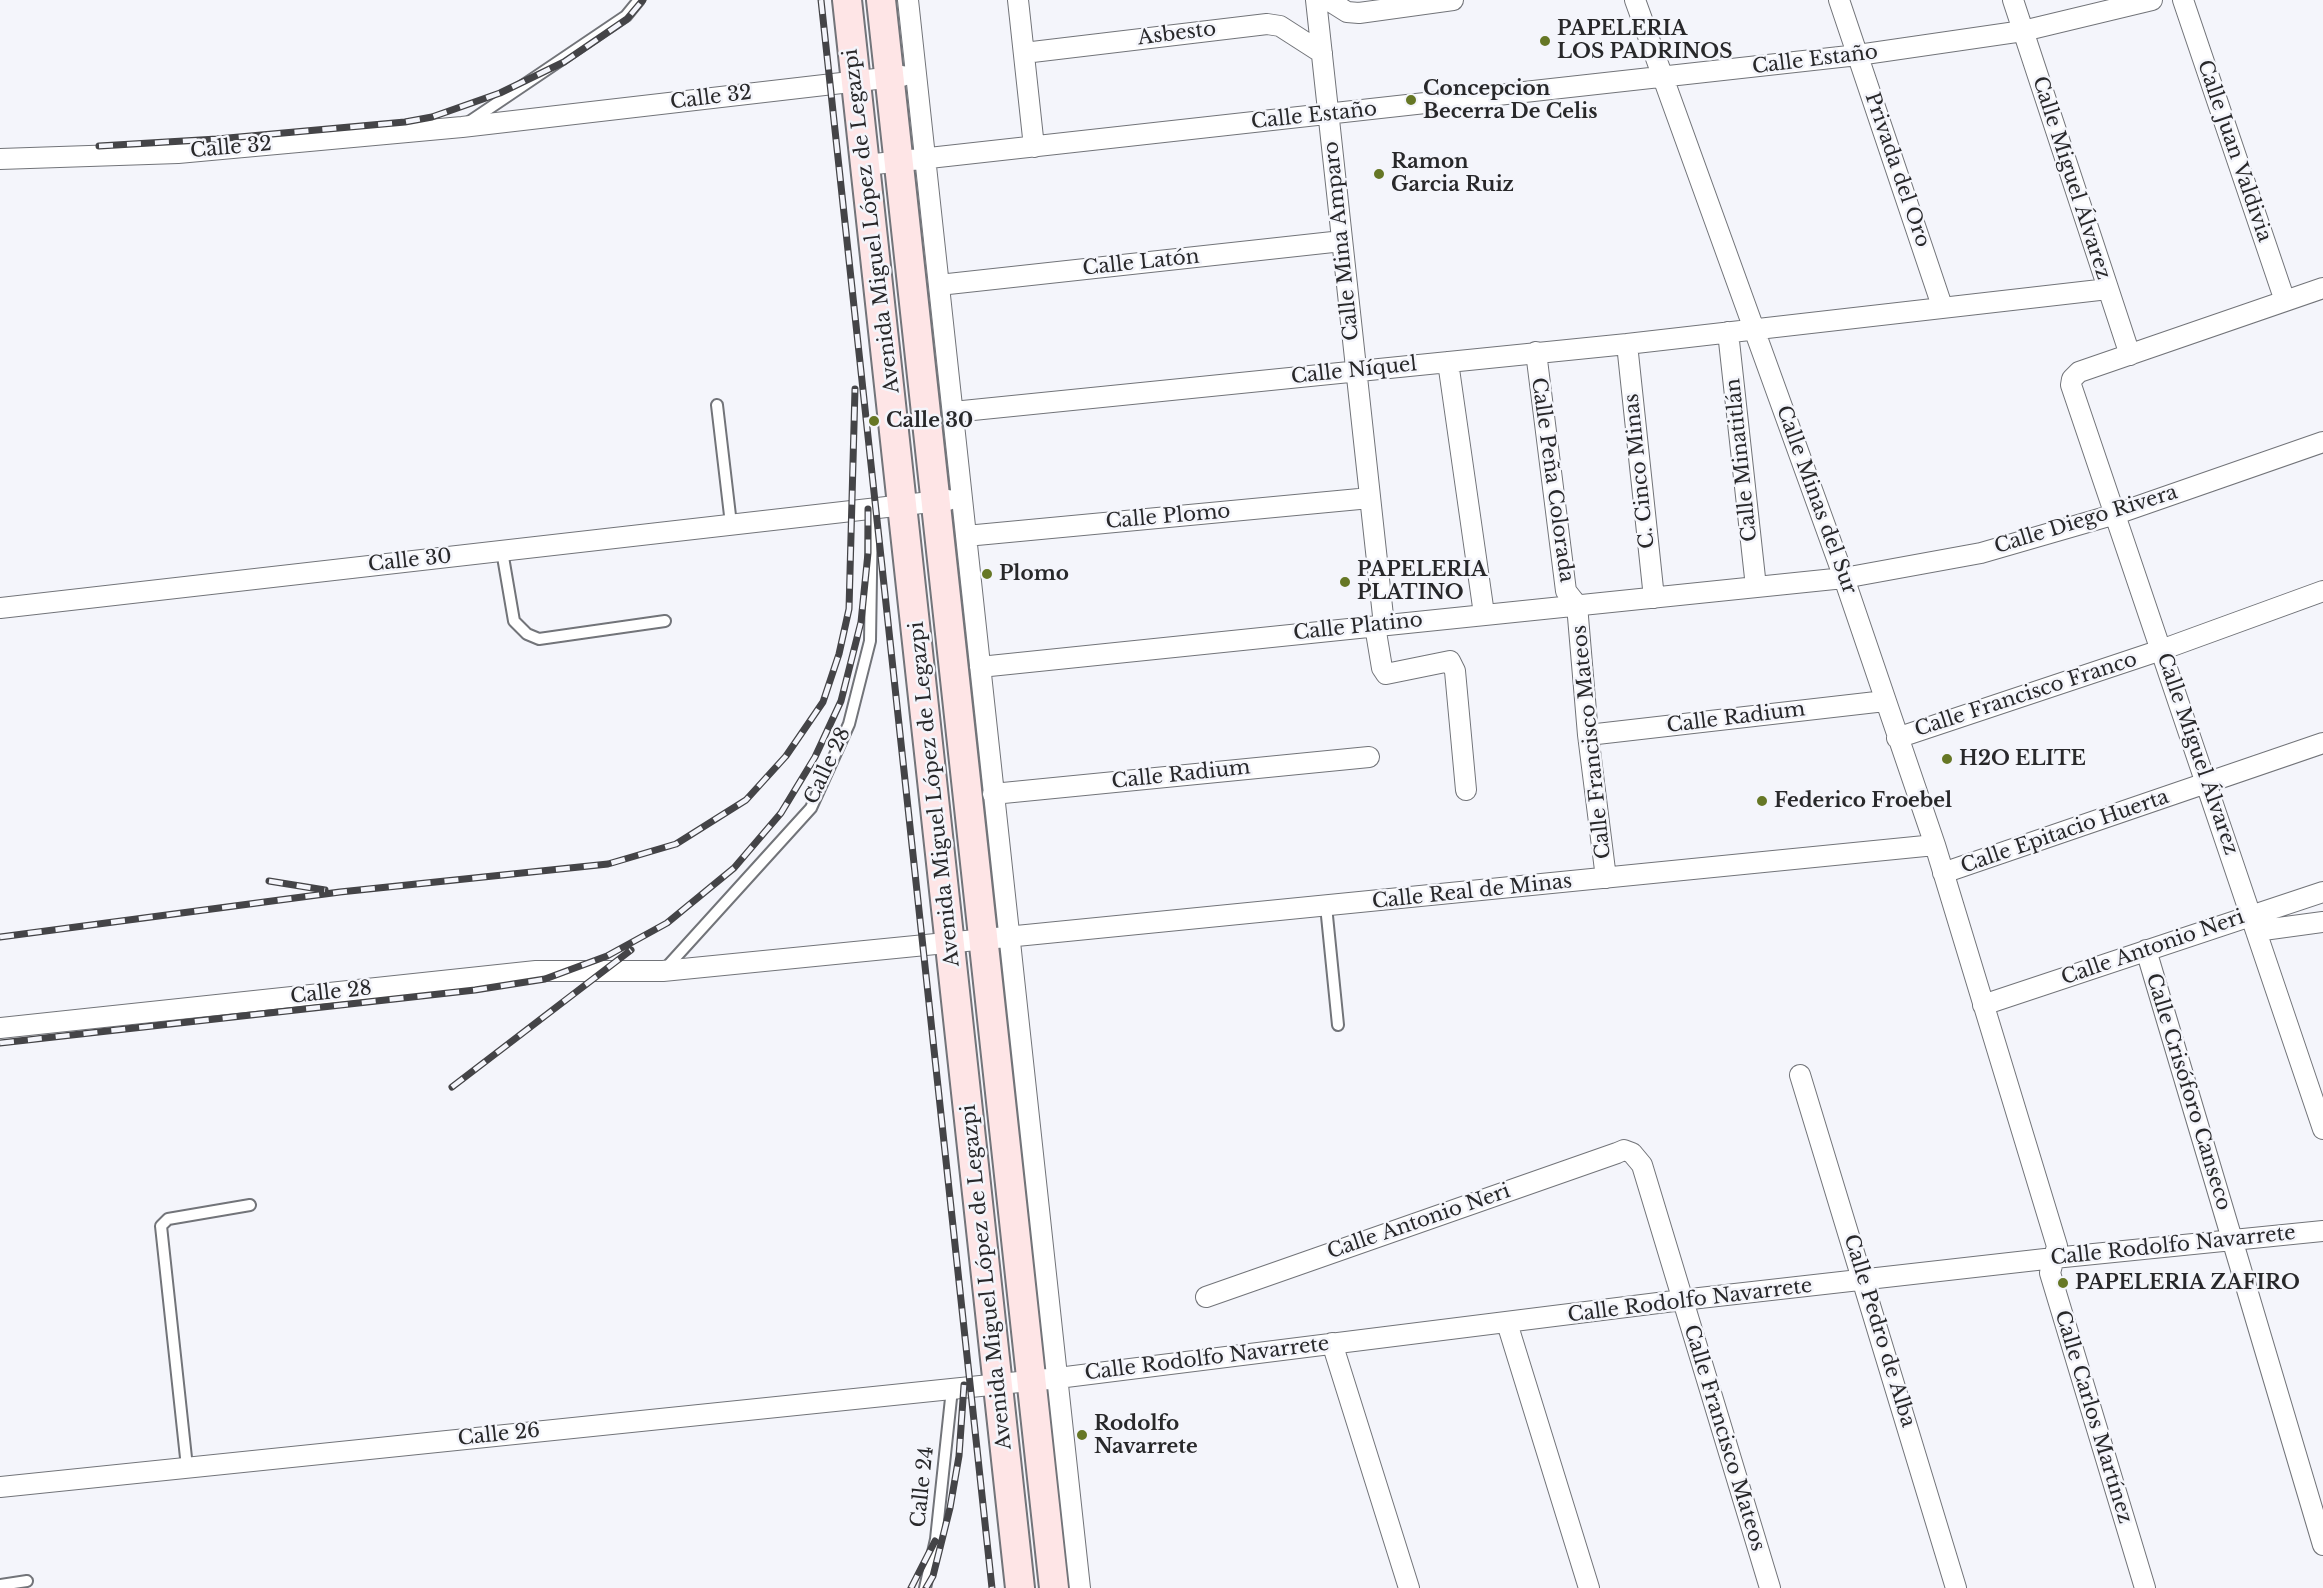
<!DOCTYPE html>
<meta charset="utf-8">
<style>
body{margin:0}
canvas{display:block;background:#f4f5fb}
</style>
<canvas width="2323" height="1588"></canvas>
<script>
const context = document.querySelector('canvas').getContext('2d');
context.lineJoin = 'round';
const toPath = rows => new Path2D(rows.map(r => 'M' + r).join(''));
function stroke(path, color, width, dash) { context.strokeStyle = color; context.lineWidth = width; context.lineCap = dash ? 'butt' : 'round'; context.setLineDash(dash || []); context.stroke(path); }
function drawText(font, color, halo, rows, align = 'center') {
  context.font = font + ' "Libre Baskerville",serif'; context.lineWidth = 5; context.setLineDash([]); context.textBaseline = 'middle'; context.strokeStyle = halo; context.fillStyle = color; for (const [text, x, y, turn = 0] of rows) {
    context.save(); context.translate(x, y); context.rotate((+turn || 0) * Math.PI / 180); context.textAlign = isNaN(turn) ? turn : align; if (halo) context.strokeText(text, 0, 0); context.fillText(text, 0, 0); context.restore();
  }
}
const lane = toPath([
 [469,122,626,16,639,0],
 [717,405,731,524],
 [502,551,514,621,527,634,539,639,665,621],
 [1326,906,1338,1025],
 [665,969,811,808,849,724,870,641,872,509],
 [187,1467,161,1226,168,1219,250,1205],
 [0,1585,27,1581],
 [925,1588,936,1539,952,1389]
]);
const street = toPath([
 [908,0,1080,1588],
 [1018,0,1034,147],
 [1316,0,1384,625],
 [1328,0,1347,12,1359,13,1453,0],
 [1635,0,1844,578,1935,845,2057,1246,2050,1273,2145,1588],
 [1839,0,1942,306],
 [2013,0,2130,355],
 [2183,0,2285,301],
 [1024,53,1267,24,1280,26,1322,53],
 [0,159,178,153,462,127,902,76],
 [866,165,1858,55,2023,31,2152,0],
 [939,285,1342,241],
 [2323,288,2079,372,2072,379,2071,385,2323,1129],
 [1728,332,1756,587],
 [1627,344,1654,598],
 [1536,352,1566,591,1577,605,1588,735,1606,878],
 [1448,362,1484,614],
 [953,412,1627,344,2108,289],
 [966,536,1370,498],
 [0,608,948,500],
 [1375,626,1382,668,1386,674,1450,661,1455,671,1466,790],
 [980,667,1844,578,1981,553,2116,514,2323,442],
 [1588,735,1885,701],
 [1897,738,2161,650,2323,591],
 [993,794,1369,757],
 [1943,873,2323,743],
 [2256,931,2323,922],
 [2146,950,2323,1545],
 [1983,1005,2323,892],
 [0,1028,536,971,663,971,1935,845],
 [1800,1075,1956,1588],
 [1206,1297,1617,1153,1624,1150,1632,1153,1642,1165,1770,1588],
 [1507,1323,1589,1588],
 [1332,1343,1409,1588],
 [0,1487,1058,1378,1682,1300,2054,1258,2323,1231]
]);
const secondary = toPath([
 [847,0,1020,1588],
 [881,0,1054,1588]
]);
stroke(lane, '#727479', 14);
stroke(street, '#727479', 22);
stroke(secondary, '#727479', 32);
stroke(lane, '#fff', 10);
stroke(street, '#fff', 20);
stroke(secondary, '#fee5e6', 28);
const rail = toPath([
 [821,0,992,1588],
 [99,146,217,139,405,122,432,117,500,93,564,62,627,19,643,0],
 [269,881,325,890],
 [0,937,340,892,608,864,676,844,746,800,786,756,823,702,839,654,849,609,855,389],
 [0,1043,475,990,545,979,607,956,667,923,734,868,781,813,815,757,841,701,861,622,868,553,868,509],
 [452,1087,631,950],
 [911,1588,935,1541],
 [926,1588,933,1576,950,1508,959,1456,964,1385]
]);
stroke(rail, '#444447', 7);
stroke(rail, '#f4f5fb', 4.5, [14]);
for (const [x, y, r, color] of [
 [1545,41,6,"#667725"],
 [1411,100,6,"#667725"],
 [1379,174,6,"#667725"],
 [874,421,6,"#667725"],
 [987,574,6,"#667725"],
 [1345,582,6,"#667725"],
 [1947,759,6,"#667725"],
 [1762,801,6,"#667725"],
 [2063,1283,6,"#667725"],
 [1082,1435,6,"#667725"]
]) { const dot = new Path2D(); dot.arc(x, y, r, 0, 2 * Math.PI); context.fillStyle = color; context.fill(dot); stroke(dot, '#f4f5fb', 2); }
drawText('bold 20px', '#28282a', '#f4f5fb', [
 ["PAPELERIA",1557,29],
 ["LOS PADRINOS",1557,52],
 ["Concepcion",1423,89],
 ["Becerra De Celis",1423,112],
 ["Ramon",1391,162],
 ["Garcia Ruiz",1391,185],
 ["Calle 30",886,421],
 ["PAPELERIA",1357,570],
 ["PLATINO",1357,593],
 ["Plomo",999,574],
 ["H2O ELITE",1959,759],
 ["Federico Froebel",1774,801],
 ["PAPELERIA ZAFIRO",2075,1283],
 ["Rodolfo",1094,1424],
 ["Navarrete",1094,1447]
], 'left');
drawText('20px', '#28282a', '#f4f5fb', [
 ["Asbesto",1177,34,-7],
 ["Calle Estaño",1815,60,-7],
 ["Calle 32",711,98,-7],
 ["Calle Estaño",1314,116,-6],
 ["Calle 32",231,148,-5],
 ["Calle Juan Valdivia",2234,151,71],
 ["Privada del Oro",1897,170,71],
 ["Calle Miguel Álvarez",2071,178,72],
 ["Avenida Miguel López de Legazpi",872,221,-97],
 ["Calle Mina Amparo",1342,241,-96],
 ["Calle Latón",1141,263,-6],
 ["Calle Níquel",1354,371,-6],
 ["Calle Minatitlán",1742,460,-96],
 ["C. Cinco Minas",1640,471,-96],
 ["Calle Peña Colorada",1552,480,82],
 ["Calle Minas del Sur",1816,500,70],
 ["Calle Plomo",1168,517,-5],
 ["Calle Diego Rivera",2086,520,-17],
 ["Calle 30",410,561,-6],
 ["Calle Platino",1358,627,-6],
 ["Calle Francisco Franco",2026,695,-18],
 ["Calle Radium",1736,718,-7],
 ["Calle Francisco Mateos",1592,742,-96],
 ["Calle Miguel Álvarez",2197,754,71],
 ["Calle 28",828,766,-65],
 ["Calle Radium",1181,775,-6],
 ["Avenida Miguel López de Legazpi",935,794,-96],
 ["Calle Epitacio Huerta",2065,832,-19],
 ["Calle Real de Minas",1472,892,-6],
 ["Calle Antonio Neri",2153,948,-19],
 ["Calle 28",331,993,-6],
 ["Calle Crisóforo Canseco",2188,1092,73],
 ["Calle Antonio Neri",1419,1222,-19],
 ["Calle Rodolfo Navarrete",2173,1246,-6],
 ["Avenida Miguel López de Legazpi",987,1277,-96],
 ["Calle Rodolfo Navarrete",1690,1301,-7],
 ["Calle Pedro de Alba",1879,1331,73],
 ["Calle Rodolfo Navarrete",1207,1359,-7],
 ["Calle Carlos Martínez",2093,1417,73],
 ["Calle 26",499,1435,-6],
 ["Calle Francisco Mateos",1724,1438,73],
 ["Calle 24",923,1487,-84]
]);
</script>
